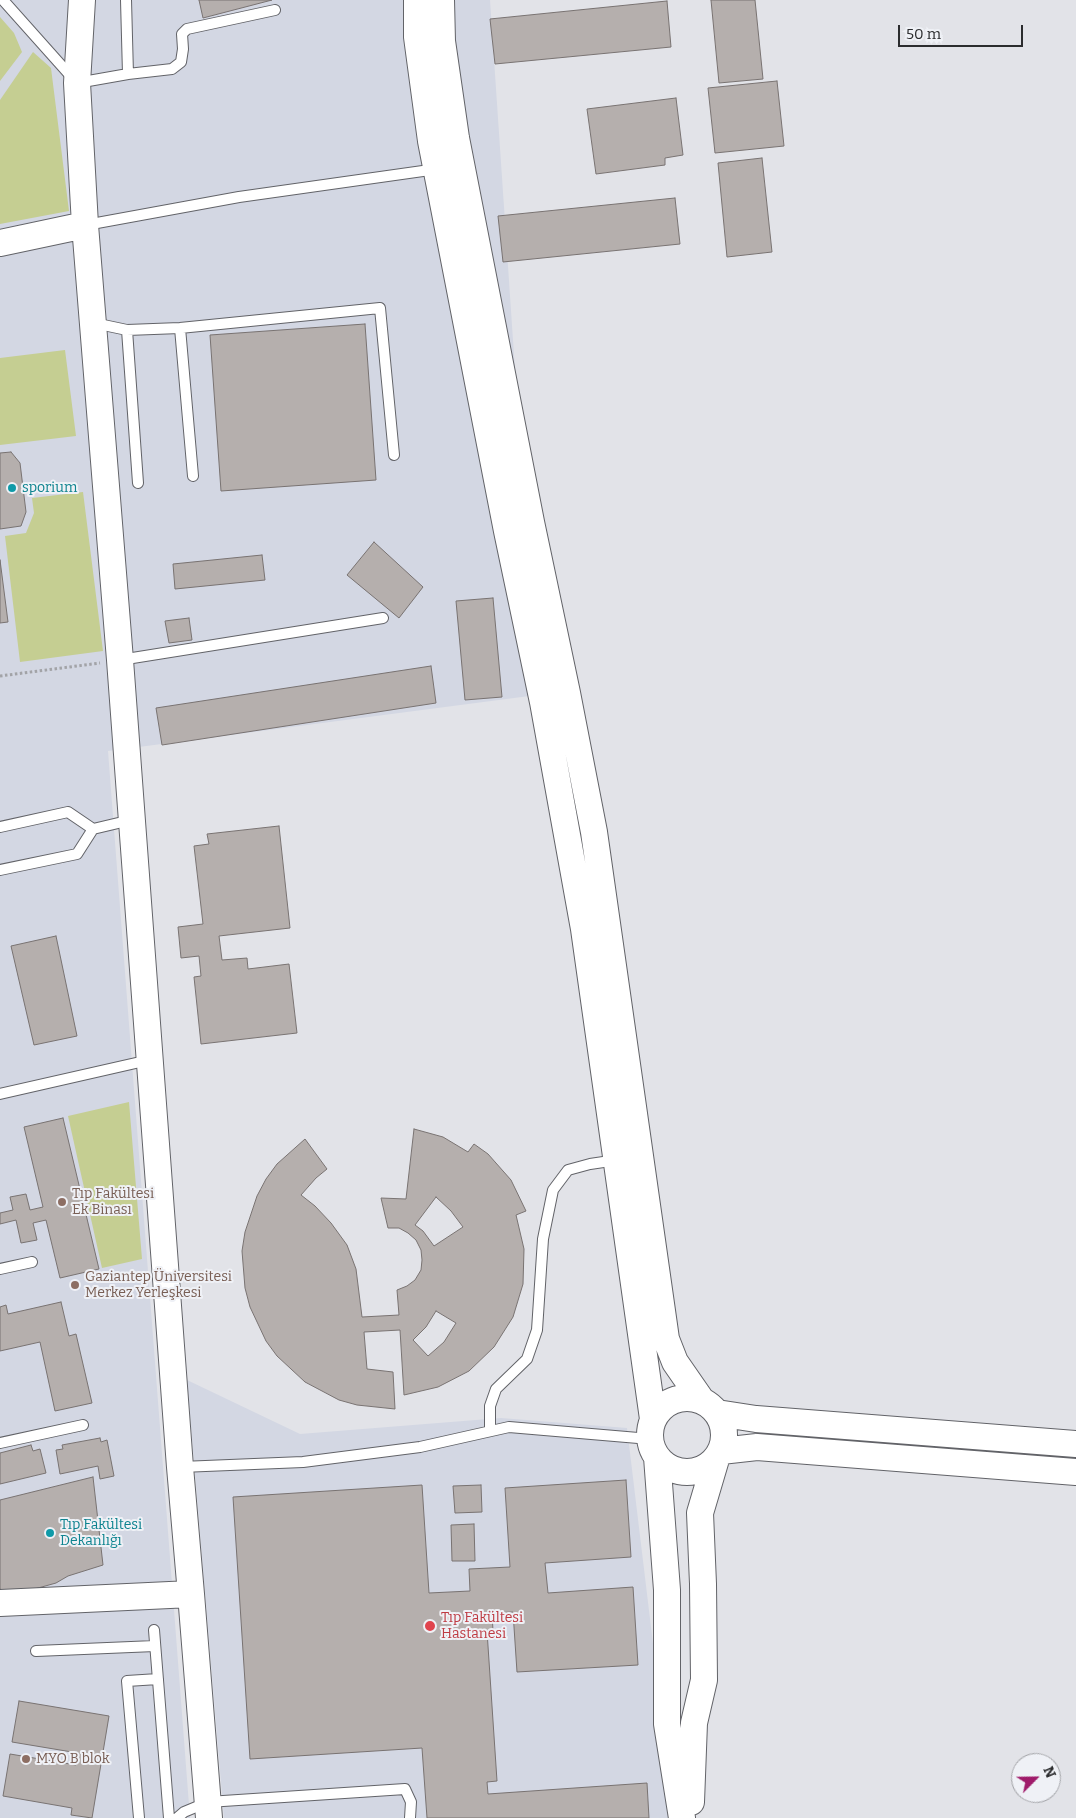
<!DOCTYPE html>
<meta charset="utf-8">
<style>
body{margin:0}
#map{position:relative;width:1076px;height:1818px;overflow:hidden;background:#e2e3e8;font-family:Bitter,serif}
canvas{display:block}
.north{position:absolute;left:1011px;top:1753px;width:50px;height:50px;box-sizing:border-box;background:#eff1f6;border:1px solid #a1a2a6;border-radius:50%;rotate:67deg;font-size:14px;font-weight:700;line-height:20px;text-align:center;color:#2b2c2e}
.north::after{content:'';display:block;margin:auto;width:18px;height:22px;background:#9f1b6a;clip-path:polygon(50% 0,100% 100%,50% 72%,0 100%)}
.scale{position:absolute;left:898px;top:25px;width:125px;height:22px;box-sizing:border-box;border:2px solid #2b2c2e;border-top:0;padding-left:6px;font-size:15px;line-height:18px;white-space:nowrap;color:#2b2c2e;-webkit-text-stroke:4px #eff1f6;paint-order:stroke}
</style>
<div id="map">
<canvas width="1076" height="1818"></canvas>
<div class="north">N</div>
<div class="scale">50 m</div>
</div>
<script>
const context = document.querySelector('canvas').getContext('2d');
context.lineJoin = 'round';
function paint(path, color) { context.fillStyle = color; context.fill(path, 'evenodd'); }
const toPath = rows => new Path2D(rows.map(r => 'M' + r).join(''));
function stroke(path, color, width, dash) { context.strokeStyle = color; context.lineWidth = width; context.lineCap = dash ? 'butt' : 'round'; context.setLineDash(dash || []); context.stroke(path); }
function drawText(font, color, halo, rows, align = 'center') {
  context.font = font + ' Bitter,serif'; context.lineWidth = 4; context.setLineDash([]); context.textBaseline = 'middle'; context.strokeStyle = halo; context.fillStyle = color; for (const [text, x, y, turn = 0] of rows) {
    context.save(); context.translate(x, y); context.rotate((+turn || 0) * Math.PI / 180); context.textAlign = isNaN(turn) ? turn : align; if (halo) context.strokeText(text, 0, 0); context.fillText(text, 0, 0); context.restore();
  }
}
paint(toPath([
 [0,0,490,0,537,695,108,751,190,1818,0,1818],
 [187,1380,300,1434,501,1418,627,1428,674,1818,224,1818]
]), '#d3d7e3');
paint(toPath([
 [0,17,14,33,22,52,0,81],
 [33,52,51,68,69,211,0,224,0,100],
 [65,350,76,436,0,445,0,358],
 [83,492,103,651,20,662,5,536,26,533,34,513,32,498],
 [129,1102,142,1259,102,1268,68,1116]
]), '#c5ce92');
const building = toPath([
 [199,0,272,0,203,18,199,0],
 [711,0,755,0,763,79,719,83,711,0],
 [667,1,671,47,495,64,490,19,667,1],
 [777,81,784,146,715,153,708,88,777,81],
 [676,98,683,155,665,158,665,165,596,174,587,109,676,98],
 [762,158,772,252,727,257,718,163,762,158],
 [675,198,680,244,503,262,498,216,675,198],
 [365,324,376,480,221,491,210,335,365,324],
 [11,452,20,463,26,512,21,526,0,529,0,453,11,452],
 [374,542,423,587,399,618,347,575,374,542],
 [262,555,265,580,175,589,173,564,262,555],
 [0,560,8,622,0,623,0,560],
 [493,598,502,697,465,700,456,601,493,598],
 [189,618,192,640,169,643,165,621,189,618],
 [431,666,436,703,162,745,156,708,431,666],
 [279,826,290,928,219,936,222,960,247,958,248,969,289,964,297,1033,201,1044,194,977,201,976,199,956,181,958,178,927,203,924,194,846,209,844,207,834,279,826],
 [56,936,77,1036,34,1045,11,946,56,936],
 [63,1118,99,1269,60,1278,46,1220,33,1223,37,1240,21,1243,16,1220,0,1224,0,1213,13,1210,10,1197,26,1194,30,1210,43,1207,24,1127,63,1118],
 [414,1129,443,1137,468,1152,474,1144,488,1154,511,1180,526,1211,516,1215,524,1249,523,1284,513,1317,494,1347,469,1371,438,1387,404,1395,400,1330,364,1332,367,1369,393,1372,395,1409,357,1405,339,1400,305,1382,277,1356,266,1341,250,1307,245,1288,242,1251,245,1232,257,1196,266,1179,277,1164,305,1139,327,1169,316,1178,301,1195,315,1206,331,1223,347,1245,356,1269,362,1317,399,1315,397,1290,407,1286,415,1280,421,1270,422,1260,421,1250,416,1240,408,1233,399,1228,388,1228,381,1198,406,1199,414,1129],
 [436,1197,451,1211,463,1227,434,1246,423,1231,415,1225,436,1197],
 [436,1311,456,1323,444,1342,428,1356,413,1340,426,1327,436,1311],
 [61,1302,69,1336,76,1334,92,1403,55,1411,40,1342,0,1351,0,1307,6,1305,8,1314,61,1302],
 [100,1438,101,1442,107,1440,114,1476,100,1479,98,1466,60,1474,56,1450,63,1449,62,1445,100,1438],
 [31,1445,33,1451,40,1449,46,1473,0,1484,0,1453,31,1445],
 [93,1477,103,1565,68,1576,56,1583,13,1595,0,1589,0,1500,93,1477],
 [626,1480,631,1557,545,1563,548,1593,633,1587,638,1665,517,1672,513,1612,492,1613,493,1631,487,1631,497,1781,487,1782,488,1794,647,1783,649,1818,427,1818,422,1748,250,1759,233,1497,422,1485,429,1593,470,1591,469,1569,510,1567,505,1488,626,1480],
 [481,1485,482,1512,455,1513,453,1486,481,1485],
 [474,1524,475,1561,452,1561,451,1525,474,1524],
 [19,1701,109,1716,92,1818,71,1815,72,1808,3,1796,10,1754,76,1765,78,1753,12,1742,19,1701]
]);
paint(building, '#b5afad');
stroke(building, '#797372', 1);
const lane = toPath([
 [3,0,77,83,128,74,126,0],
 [128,74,172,69,181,62,183,49,182,34,187,29,275,10],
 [86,225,239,197,437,169],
 [94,323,127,330,180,328,380,308,394,455],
 [180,328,193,476],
 [127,330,138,483],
 [120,660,383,618],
 [0,827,68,812,93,829],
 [0,870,77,854,93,829,131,820],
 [0,1094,149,1060],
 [0,1269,32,1262],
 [490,1431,490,1406,496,1389,527,1359,537,1330,543,1239,553,1190,568,1170,590,1164,617,1160],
 [0,1443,83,1425],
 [181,1467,303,1462,420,1447,509,1427,650,1439],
 [154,1630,169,1818],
 [36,1651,155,1646],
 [139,1818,127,1681,158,1679],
 [177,1818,184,1812,208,1802,405,1789,411,1802,410,1818]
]);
const secondary = toPath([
 [82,0,77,83,85,225],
 [417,0,417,37,431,141,507,531,543,702,584,929,653,1419],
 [441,0,442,41,456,138,531,522,567,693,594,832,666,1339,675,1362,702,1401],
 [0,243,85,225,120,660,180,1467,191,1594,0,1603],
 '650 1435a37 37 0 1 1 74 0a37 37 0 1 1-74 0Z',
 [717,1413,756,1419,1076,1444],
 [721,1451,757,1447,1076,1472],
 [657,1457,667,1590,667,1724,682,1818],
 [191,1594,209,1818],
 [691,1802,694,1723,704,1680,703,1584,700,1513,716,1459]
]);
stroke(lane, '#626368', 12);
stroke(secondary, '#626368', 28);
stroke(toPath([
 [0,676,100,663]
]), '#a2a3a7', 3, [2.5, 2.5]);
stroke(lane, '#fff', 10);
stroke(secondary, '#fff', 26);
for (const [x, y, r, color] of [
 [12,488,5,"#0f9aa8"],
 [62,1202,5,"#8d6e63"],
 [75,1285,5,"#8d6e63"],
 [50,1533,5,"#0f9aa8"],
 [430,1626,6,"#e0444e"],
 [26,1759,5,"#8d6e63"]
]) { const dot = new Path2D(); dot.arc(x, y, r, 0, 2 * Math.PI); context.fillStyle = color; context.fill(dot); stroke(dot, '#eff1f6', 2); }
drawText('14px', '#0d838f', '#eff1f6', [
 ["sporium",22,488],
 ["Tıp Fakültesi",60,1525],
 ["Dekanlığı",60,1541]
], 'left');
drawText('14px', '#785e54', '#eff1f6', [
 ["Tıp Fakültesi",72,1194],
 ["Ek Binası",72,1210],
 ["Gaziantep Üniversitesi",85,1277],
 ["Merkez Yerleşkesi",85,1293],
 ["MYO B blok",36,1759]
], 'left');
drawText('14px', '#be3a42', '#eff1f6', [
 ["Tıp Fakültesi",441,1618],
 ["Hastanesi",441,1634]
], 'left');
</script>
